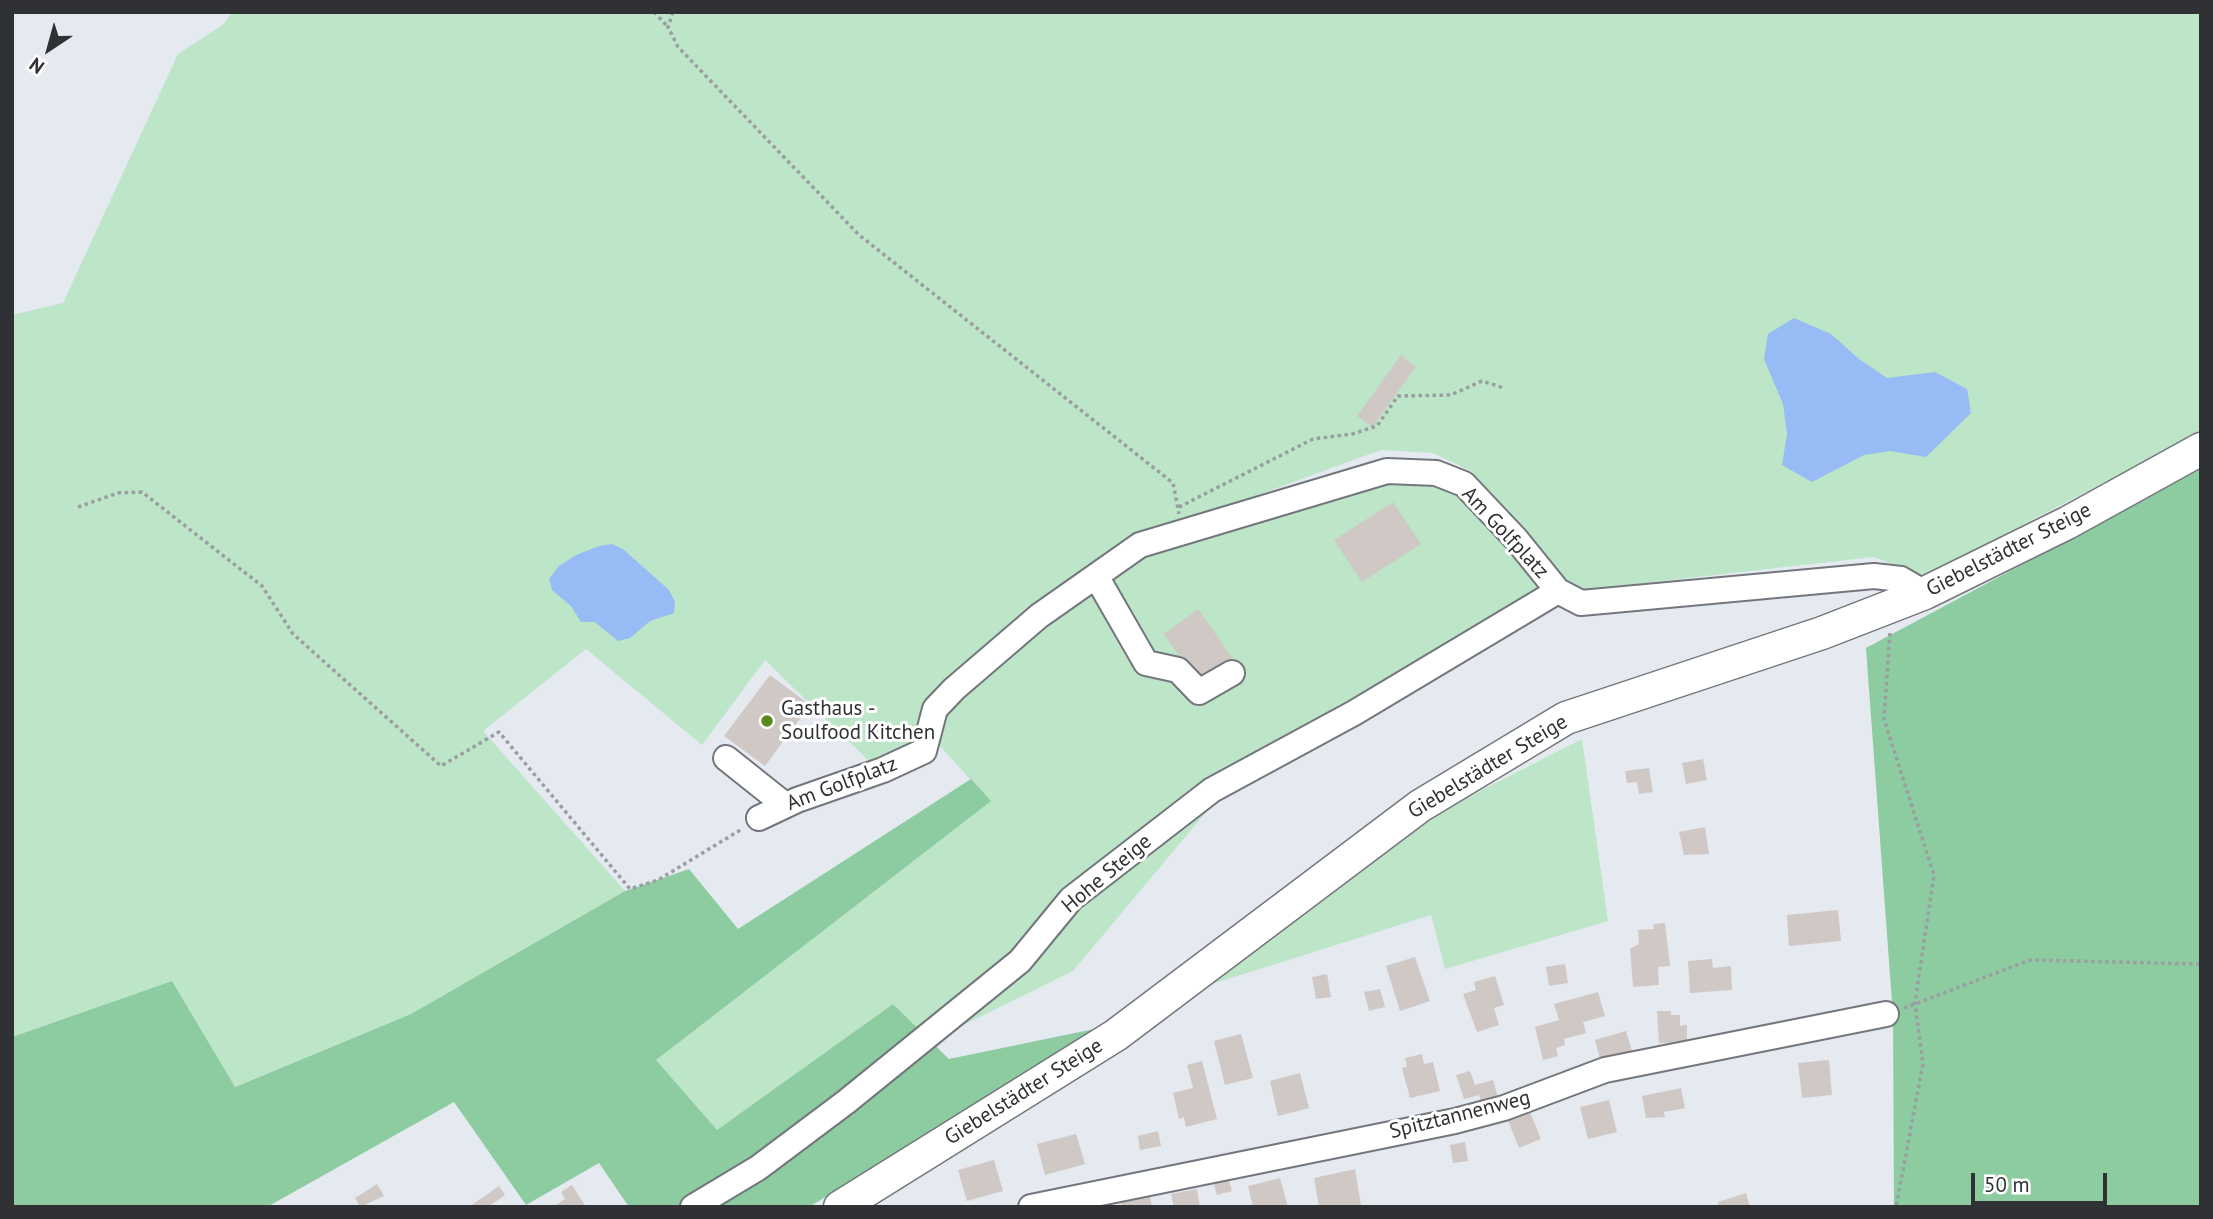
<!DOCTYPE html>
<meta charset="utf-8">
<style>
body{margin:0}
#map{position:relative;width:2213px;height:1219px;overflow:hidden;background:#e5e9f0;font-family:"PT Sans",sans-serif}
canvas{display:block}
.frame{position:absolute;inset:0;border:14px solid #303134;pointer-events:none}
.north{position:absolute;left:14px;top:14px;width:70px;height:70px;-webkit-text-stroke:5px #fff;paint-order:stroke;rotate:216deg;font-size:19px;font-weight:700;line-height:28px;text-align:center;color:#303134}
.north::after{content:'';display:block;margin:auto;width:24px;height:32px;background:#303134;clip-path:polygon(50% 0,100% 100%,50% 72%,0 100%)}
.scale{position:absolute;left:1971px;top:1173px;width:136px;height:32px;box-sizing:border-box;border:4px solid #303134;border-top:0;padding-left:9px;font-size:21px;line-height:24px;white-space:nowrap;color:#303134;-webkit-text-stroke:5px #fff;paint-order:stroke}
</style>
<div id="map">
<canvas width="2213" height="1219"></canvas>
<div class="frame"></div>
<div class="north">N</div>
<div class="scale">50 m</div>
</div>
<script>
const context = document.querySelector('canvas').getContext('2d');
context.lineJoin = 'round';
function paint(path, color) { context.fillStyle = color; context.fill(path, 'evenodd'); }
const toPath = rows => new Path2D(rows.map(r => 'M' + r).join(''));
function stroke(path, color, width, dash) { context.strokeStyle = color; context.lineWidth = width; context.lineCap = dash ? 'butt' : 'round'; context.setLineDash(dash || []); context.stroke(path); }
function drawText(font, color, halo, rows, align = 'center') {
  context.font = font + ' "PT Sans",sans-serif'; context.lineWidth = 6; context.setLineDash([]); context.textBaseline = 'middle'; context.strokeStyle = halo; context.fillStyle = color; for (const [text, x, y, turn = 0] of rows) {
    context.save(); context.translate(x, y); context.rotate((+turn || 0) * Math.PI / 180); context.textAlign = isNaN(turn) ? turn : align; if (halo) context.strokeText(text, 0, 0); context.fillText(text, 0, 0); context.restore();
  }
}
paint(toPath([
 [232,12,2201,12,2201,432,1925,576,1873,557,1583,590,1566,580,1471,471,1433,453,1381,450,1217,510,1391,477,1459,489,1549,588,1205,780,1217,799,1073,971,931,1041,893,1004,716,1131,655,1060,990,801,930,735,874,766,765,660,702,745,586,649,483,731,625,891,411,1014,234,1087,172,981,12,1037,12,315,63,303,178,54,224,24],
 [1582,739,1608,921,1445,969,1431,915,1209,985,1429,817]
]), '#bde5c8');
paint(toPath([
 [2201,469,2201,1207,1894,1207,1893,1016,1866,648],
 [971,779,991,801,656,1060,717,1130,893,1004,949,1059,1104,1027,809,1207,629,1207,599,1163,526,1205,454,1102,267,1207,12,1207,12,1037,172,981,235,1087,411,1014,625,891,689,869,738,929]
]), '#8ccca0');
paint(toPath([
 [1794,318,1831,334,1859,359,1887,378,1935,372,1967,389,1971,413,1926,457,1890,451,1864,455,1812,482,1782,465,1787,434,1783,404,1764,359,1768,334],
 [612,544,623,549,669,590,675,602,674,613,650,621,630,638,618,641,595,622,581,622,571,606,552,590,549,579,559,566,576,555,599,546]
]), '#97bbf4');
paint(toPath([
 [1401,355,1416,367,1372,427,1357,416],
 [1393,502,1421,544,1362,582,1334,540],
 [1198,609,1233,659,1198,684,1164,634],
 [770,675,810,705,765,766,724,736],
 [1703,759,1707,780,1686,784,1682,763],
 [1649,768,1653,792,1639,794,1637,782,1627,783,1625,771],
 [1705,827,1709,854,1684,855,1679,832],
 [1838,910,1841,941,1789,946,1787,915],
 [1665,923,1670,966,1658,967,1659,985,1633,987,1630,949,1639,944,1638,930,1654,929,1653,924],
 [1415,957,1430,1001,1400,1011,1386,966],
 [1712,959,1713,968,1731,966,1732,990,1690,993,1688,961],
 [1565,964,1568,983,1549,986,1546,967],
 [1327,974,1331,997,1316,999,1312,977],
 [1495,976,1504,1005,1494,1008,1499,1025,1477,1032,1463,994,1476,990,1474,982],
 [1380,989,1385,1007,1369,1011,1364,992],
 [1598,992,1605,1016,1583,1022,1586,1033,1564,1039,1565,1045,1556,1048,1558,1056,1543,1060,1535,1027,1559,1020,1554,1004],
 [1657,1011,1671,1011,1671,1015,1680,1015,1680,1026,1687,1025,1687,1042,1659,1043],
 [1626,1031,1634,1057,1602,1066,1595,1040],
 [1241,1034,1253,1078,1225,1085,1214,1041],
 [1422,1054,1424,1064,1433,1062,1440,1091,1410,1098,1402,1068,1407,1067,1405,1058],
 [1829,1060,1832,1095,1802,1098,1798,1063],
 [1202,1061,1217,1119,1186,1127,1184,1117,1179,1119,1173,1093,1193,1088,1187,1065],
 [1470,1071,1475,1085,1493,1080,1498,1097,1481,1102,1479,1095,1464,1099,1456,1075],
 [1300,1073,1309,1108,1278,1116,1270,1081],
 [1681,1088,1685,1108,1664,1112,1665,1117,1646,1118,1642,1096],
 [1609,1100,1617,1132,1588,1139,1580,1107],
 [1529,1110,1541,1139,1519,1148,1507,1118],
 [1158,1131,1161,1146,1140,1150,1138,1136],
 [1076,1134,1085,1164,1045,1175,1037,1144],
 [1465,1142,1468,1161,1453,1163,1450,1145],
 [994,1160,1003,1191,967,1201,958,1170],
 [1355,1169,1361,1205,1319,1207,1314,1178],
 [1227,1174,1232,1191,1217,1195,1212,1178],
 [1280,1178,1288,1207,1253,1207,1248,1186],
 [377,1184,384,1196,360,1207,355,1198],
 [572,1185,586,1207,553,1207,565,1199,561,1192],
 [499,1186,505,1195,488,1207,469,1207],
 [1197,1189,1200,1207,1174,1207,1171,1194],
 [1149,1191,1152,1207,1122,1207,1120,1197],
 [1746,1193,1750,1207,1719,1207,1718,1202]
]), '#d0c8c5');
const minor = toPath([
 [1096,576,1146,663,1178,670,1199,692,1232,673],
 [726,758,785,805],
 [759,818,797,800,883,770,924,751,935,709,954,689,1039,616,1140,545,1387,471,1436,473,1464,484,1516,539,1558,591,1581,603,1874,576,1901,579,1925,593],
 [693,1207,758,1168,846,1102,1020,961,1071,899,1212,790,1354,713,1558,591],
 [1031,1207,1455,1121,1504,1108,1605,1070,1886,1014]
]);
const major = toPath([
 [840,1207,1116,1035,1420,806,1566,718,1822,633,1925,593,2067,523,2201,449]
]);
stroke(minor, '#73767c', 28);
stroke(major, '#73767c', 35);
stroke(toPath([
 [654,12,668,27],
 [673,12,668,27,678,47,859,235,1173,483,1179,514],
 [78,507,118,493,142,492,262,586,293,634,441,766,499,732,630,889,658,880,742,829],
 [1179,507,1313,439,1352,434,1377,426,1398,396,1451,395,1482,381,1504,388],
 [1890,633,1884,719,1934,875,1915,1003,1923,1064,1896,1207],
 [1904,1008,2030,960,2201,964]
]), '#9a9da2', 3.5, [3.5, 3.5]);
stroke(minor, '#fff', 24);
stroke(major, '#fff', 32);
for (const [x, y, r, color] of [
 [767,721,7,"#58891d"]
]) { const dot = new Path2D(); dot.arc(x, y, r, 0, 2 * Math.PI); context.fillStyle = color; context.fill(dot); stroke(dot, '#fff', 2.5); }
drawText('21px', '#303134', '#fff', [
 ["Am Golfplatz",1505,533,47],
 ["Giebelstädter Steige",2009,550,-27],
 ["Giebelstädter Steige",1488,767,-31],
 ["Am Golfplatz",842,784,-21],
 ["Hohe Steige",1107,874,-40],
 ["Giebelstädter Steige",1024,1092,-32],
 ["Spitztannenweg",1460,1115,-14]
]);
drawText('21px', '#303134', '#fff', [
 ["Gasthaus -",781,709],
 ["Soulfood Kitchen",781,733]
], 'left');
</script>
